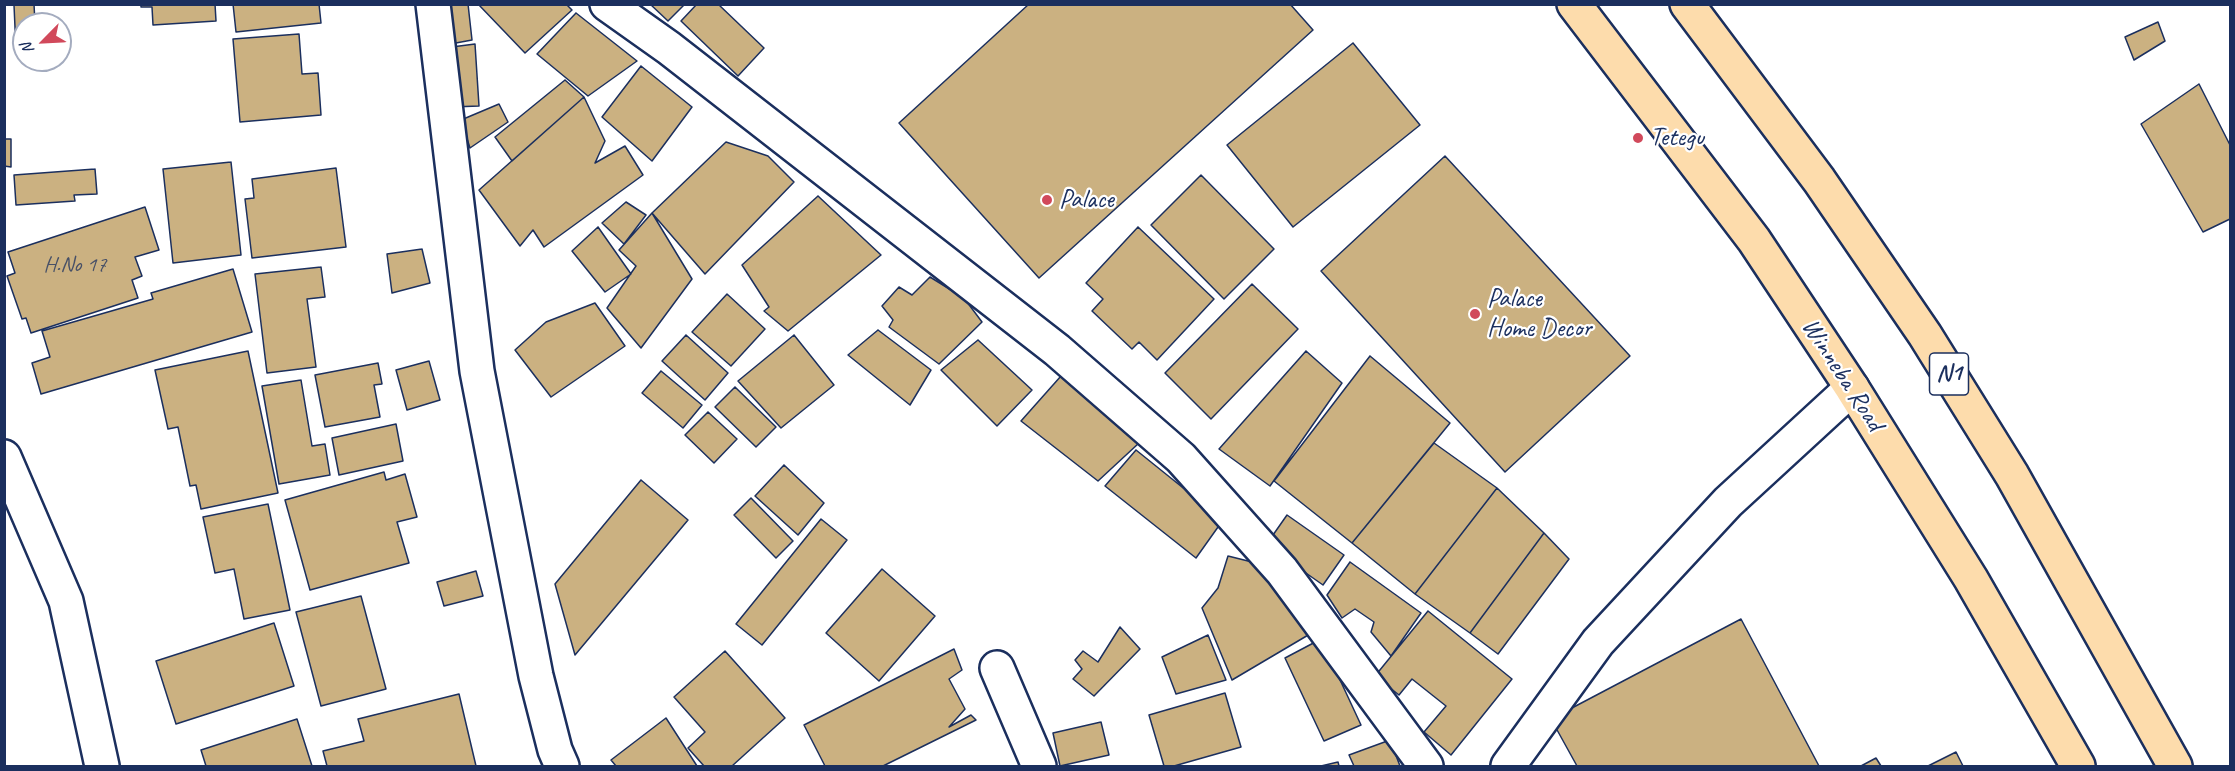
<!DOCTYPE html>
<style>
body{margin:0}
#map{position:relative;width:2235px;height:771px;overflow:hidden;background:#fff;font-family:Caveat,sans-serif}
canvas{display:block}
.frame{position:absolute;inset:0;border:6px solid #1b2f5e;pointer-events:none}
.north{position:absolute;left:12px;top:12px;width:60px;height:60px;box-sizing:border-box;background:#fff;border:2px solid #a4acbf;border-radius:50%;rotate:246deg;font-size:16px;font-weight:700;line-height:24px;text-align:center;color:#1b2f5e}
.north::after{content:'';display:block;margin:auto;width:21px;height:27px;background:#d1495b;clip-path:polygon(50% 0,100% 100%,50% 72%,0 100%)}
</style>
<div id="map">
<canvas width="2235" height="771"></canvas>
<div class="frame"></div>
<div class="north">N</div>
</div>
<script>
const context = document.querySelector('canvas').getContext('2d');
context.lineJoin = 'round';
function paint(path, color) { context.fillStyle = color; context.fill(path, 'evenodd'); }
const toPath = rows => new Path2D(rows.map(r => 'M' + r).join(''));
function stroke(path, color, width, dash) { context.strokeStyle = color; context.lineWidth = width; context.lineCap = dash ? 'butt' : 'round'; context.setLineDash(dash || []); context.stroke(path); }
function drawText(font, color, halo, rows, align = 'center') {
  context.font = font + ' Caveat,sans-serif'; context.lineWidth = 4.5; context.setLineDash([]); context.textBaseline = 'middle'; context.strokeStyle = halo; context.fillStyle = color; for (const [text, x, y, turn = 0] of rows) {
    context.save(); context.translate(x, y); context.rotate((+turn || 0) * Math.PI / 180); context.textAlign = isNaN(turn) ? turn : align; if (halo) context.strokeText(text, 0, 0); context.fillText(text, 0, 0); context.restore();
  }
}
const building = toPath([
 [34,4,35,24,24,24,24,49,16,50,14,5,34,4],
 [141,4,215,4,216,21,153,25,152,7,141,7,141,4],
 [233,4,319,4,321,23,236,32,233,4],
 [441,4,468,4,472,40,445,45,441,4],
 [478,4,566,4,572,10,525,53,478,4],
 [650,4,685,4,668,21,650,4],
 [697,4,718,4,764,48,738,76,681,21,697,4],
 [1029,4,1290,4,1313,30,1039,278,899,123,1029,4],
 [576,13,637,61,588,96,537,54,576,13],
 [2158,22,2165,41,2134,60,2125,37,2158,22],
 [299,34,302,74,318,73,321,115,240,122,233,39,299,34],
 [1353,43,1420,125,1293,227,1227,145,1353,43],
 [475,44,479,106,452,107,444,48,475,44],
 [641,66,692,107,652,161,602,117,641,66],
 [565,80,584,97,512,161,495,137,565,80],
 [2199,84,2230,145,2230,219,2203,232,2141,124,2199,84],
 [584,97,605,141,595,163,625,146,643,175,544,247,533,230,520,246,479,190,584,97],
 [499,104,508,122,470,148,461,120,499,104],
 [4,139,11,139,11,167,4,166,4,139],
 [726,142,768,156,794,182,705,274,652,213,726,142],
 [1445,156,1630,356,1505,472,1321,271,1445,156],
 [231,162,241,255,173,263,163,169,231,162],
 [336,168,346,247,252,258,245,199,254,198,252,179,336,168],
 [95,169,97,194,74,195,75,201,16,205,14,175,95,169],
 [1201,175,1274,249,1224,299,1151,225,1201,175],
 [818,196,881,255,788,331,764,311,769,307,742,265,818,196],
 [626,202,646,215,624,244,602,223,626,202],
 [145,207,159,250,135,257,142,276,132,280,138,298,31,333,26,318,22,319,7,276,15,273,8,252,145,207],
 [652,213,692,279,641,348,607,308,636,266,619,250,652,213],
 [598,227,631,274,605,292,572,251,598,227],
 [1138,227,1214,299,1157,360,1139,342,1132,349,1092,311,1103,299,1086,283,1138,227],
 [422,249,430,283,392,293,387,254,422,249],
 [321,267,325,297,307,299,316,367,267,373,255,274,321,267],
 [233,269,252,332,41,394,32,363,50,357,42,331,153,299,151,293,233,269],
 [930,277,964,298,982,322,939,364,889,327,893,320,882,306,899,287,912,295,930,277],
 [1252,284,1298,329,1211,419,1165,373,1252,284],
 [727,294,765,329,731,366,692,332,727,294],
 [595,303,625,346,551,397,515,350,546,322,595,303],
 [878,330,931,370,910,405,848,355,878,330],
 [686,335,728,373,705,400,662,361,686,335],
 [794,335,834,385,781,428,738,381,794,335],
 [978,340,1032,390,997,426,941,370,978,340],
 [248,351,278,493,201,509,196,485,190,486,178,427,168,429,155,370,248,351],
 [1306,351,1342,383,1270,486,1219,449,1306,351],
 [1370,356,1450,423,1352,543,1274,481,1370,356],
 [429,361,440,400,407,410,396,370,429,361],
 [378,363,382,384,374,385,380,417,325,427,315,375,378,363],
 [661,371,702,405,683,428,642,393,661,371],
 [1061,376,1139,443,1098,481,1021,421,1061,376],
 [301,380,312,446,325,444,330,475,279,484,262,386,301,380],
 [735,387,776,427,756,447,715,407,735,387],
 [708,412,737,439,714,463,685,435,708,412],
 [396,424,403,461,339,475,332,438,396,424],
 [1434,443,1497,488,1415,594,1352,543,1434,443],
 [1136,450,1223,520,1196,558,1105,486,1136,450],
 [784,465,824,503,798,535,755,496,784,465],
 [384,472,386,480,405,474,417,517,397,522,409,563,310,590,285,500,384,472],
 [641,480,688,520,575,655,555,584,641,480],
 [1497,488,1544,533,1470,633,1415,594,1497,488],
 [751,498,793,541,776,558,734,515,751,498],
 [268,504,290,610,244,619,234,569,215,573,203,517,268,504],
 [1287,515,1344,555,1323,585,1266,545,1287,515],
 [821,519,847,540,762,645,736,624,821,519],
 [1544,533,1569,559,1498,654,1470,633,1544,533],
 [1228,556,1252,562,1315,631,1232,680,1202,608,1218,588,1228,556],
 [1350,562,1421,613,1391,656,1371,632,1374,622,1355,609,1342,618,1327,595,1350,562],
 [882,569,935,616,879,681,826,633,882,569],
 [476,571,483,596,444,606,437,582,476,571],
 [361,596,386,689,321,706,296,612,361,596],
 [1428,611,1512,679,1451,755,1424,732,1446,706,1412,679,1399,695,1375,676,1428,611],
 [1741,619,1819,766,1577,766,1551,719,1741,619],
 [274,623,294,686,176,724,156,661,274,623],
 [1120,627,1140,649,1094,696,1073,679,1082,669,1075,660,1083,651,1098,662,1120,627],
 [1208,635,1226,680,1176,694,1162,657,1208,635],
 [1321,639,1361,725,1324,741,1285,658,1321,639],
 [954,649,962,670,949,679,965,709,949,727,971,715,976,720,883,766,825,766,804,725,954,649],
 [725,651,785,718,732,766,704,766,688,748,705,732,674,697,725,651],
 [1225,693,1241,747,1174,766,1164,766,1149,715,1225,693],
 [459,694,476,766,327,766,323,751,364,741,358,719,459,694],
 [666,718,697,766,616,766,611,760,666,718],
 [297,719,312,766,206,766,201,750,297,719],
 [1101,722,1109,755,1060,766,1053,733,1101,722],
 [1390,740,1400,766,1354,766,1349,755,1390,740],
 [1956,752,1963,766,1928,766,1956,752],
 [1876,758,1881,766,1861,766,1876,758],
 [1338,762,1339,766,1321,766,1338,762]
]);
paint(building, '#cbb181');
stroke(building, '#1b2f5e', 1.5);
const minor = toPath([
 [433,4,477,371,536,676,555,750,562,766],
 [607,4,669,48,1057,350,1181,458,1282,571,1426,766],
 [4,457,66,601,102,766],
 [997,668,1039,766],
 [1508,766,1598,642,1728,502,1852,388]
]);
const trunk = toPath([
 [1574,4,1754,240,1852,388,1971,579,2078,766],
 [1687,4,1819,180,1925,335,2012,475,2175,766]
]);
stroke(minor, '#1b2f5e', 38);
stroke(trunk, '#1b2f5e', 38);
stroke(minor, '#fff', 33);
stroke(trunk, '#fddcac', 33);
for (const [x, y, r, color] of [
 [1638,138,6,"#d1495b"],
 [1047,200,6,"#d1495b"],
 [1475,314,6,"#d1495b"]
]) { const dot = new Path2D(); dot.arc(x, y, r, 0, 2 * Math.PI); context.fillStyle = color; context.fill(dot); stroke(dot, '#fff', 2); }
drawText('22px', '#475067', null, [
 ["H.No 17",75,265]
]);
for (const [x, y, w] of [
 [1949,374,39]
]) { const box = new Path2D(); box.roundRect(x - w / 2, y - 21, w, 42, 4.5); context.fillStyle = '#fff'; context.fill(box); stroke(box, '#1b2f5e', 1.5); }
drawText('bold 24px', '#1b2f5e', null, [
 ["N1",1949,374]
]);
drawText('26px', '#1b2f5e', '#fff', [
 ["Tetegu",1650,138],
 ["Palace",1059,200],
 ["Palace",1487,299],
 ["Home Decor",1487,329]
], 'left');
drawText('26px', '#1b2f5e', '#fff', [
 ["Winneba Road",1842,375,57]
]);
</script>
